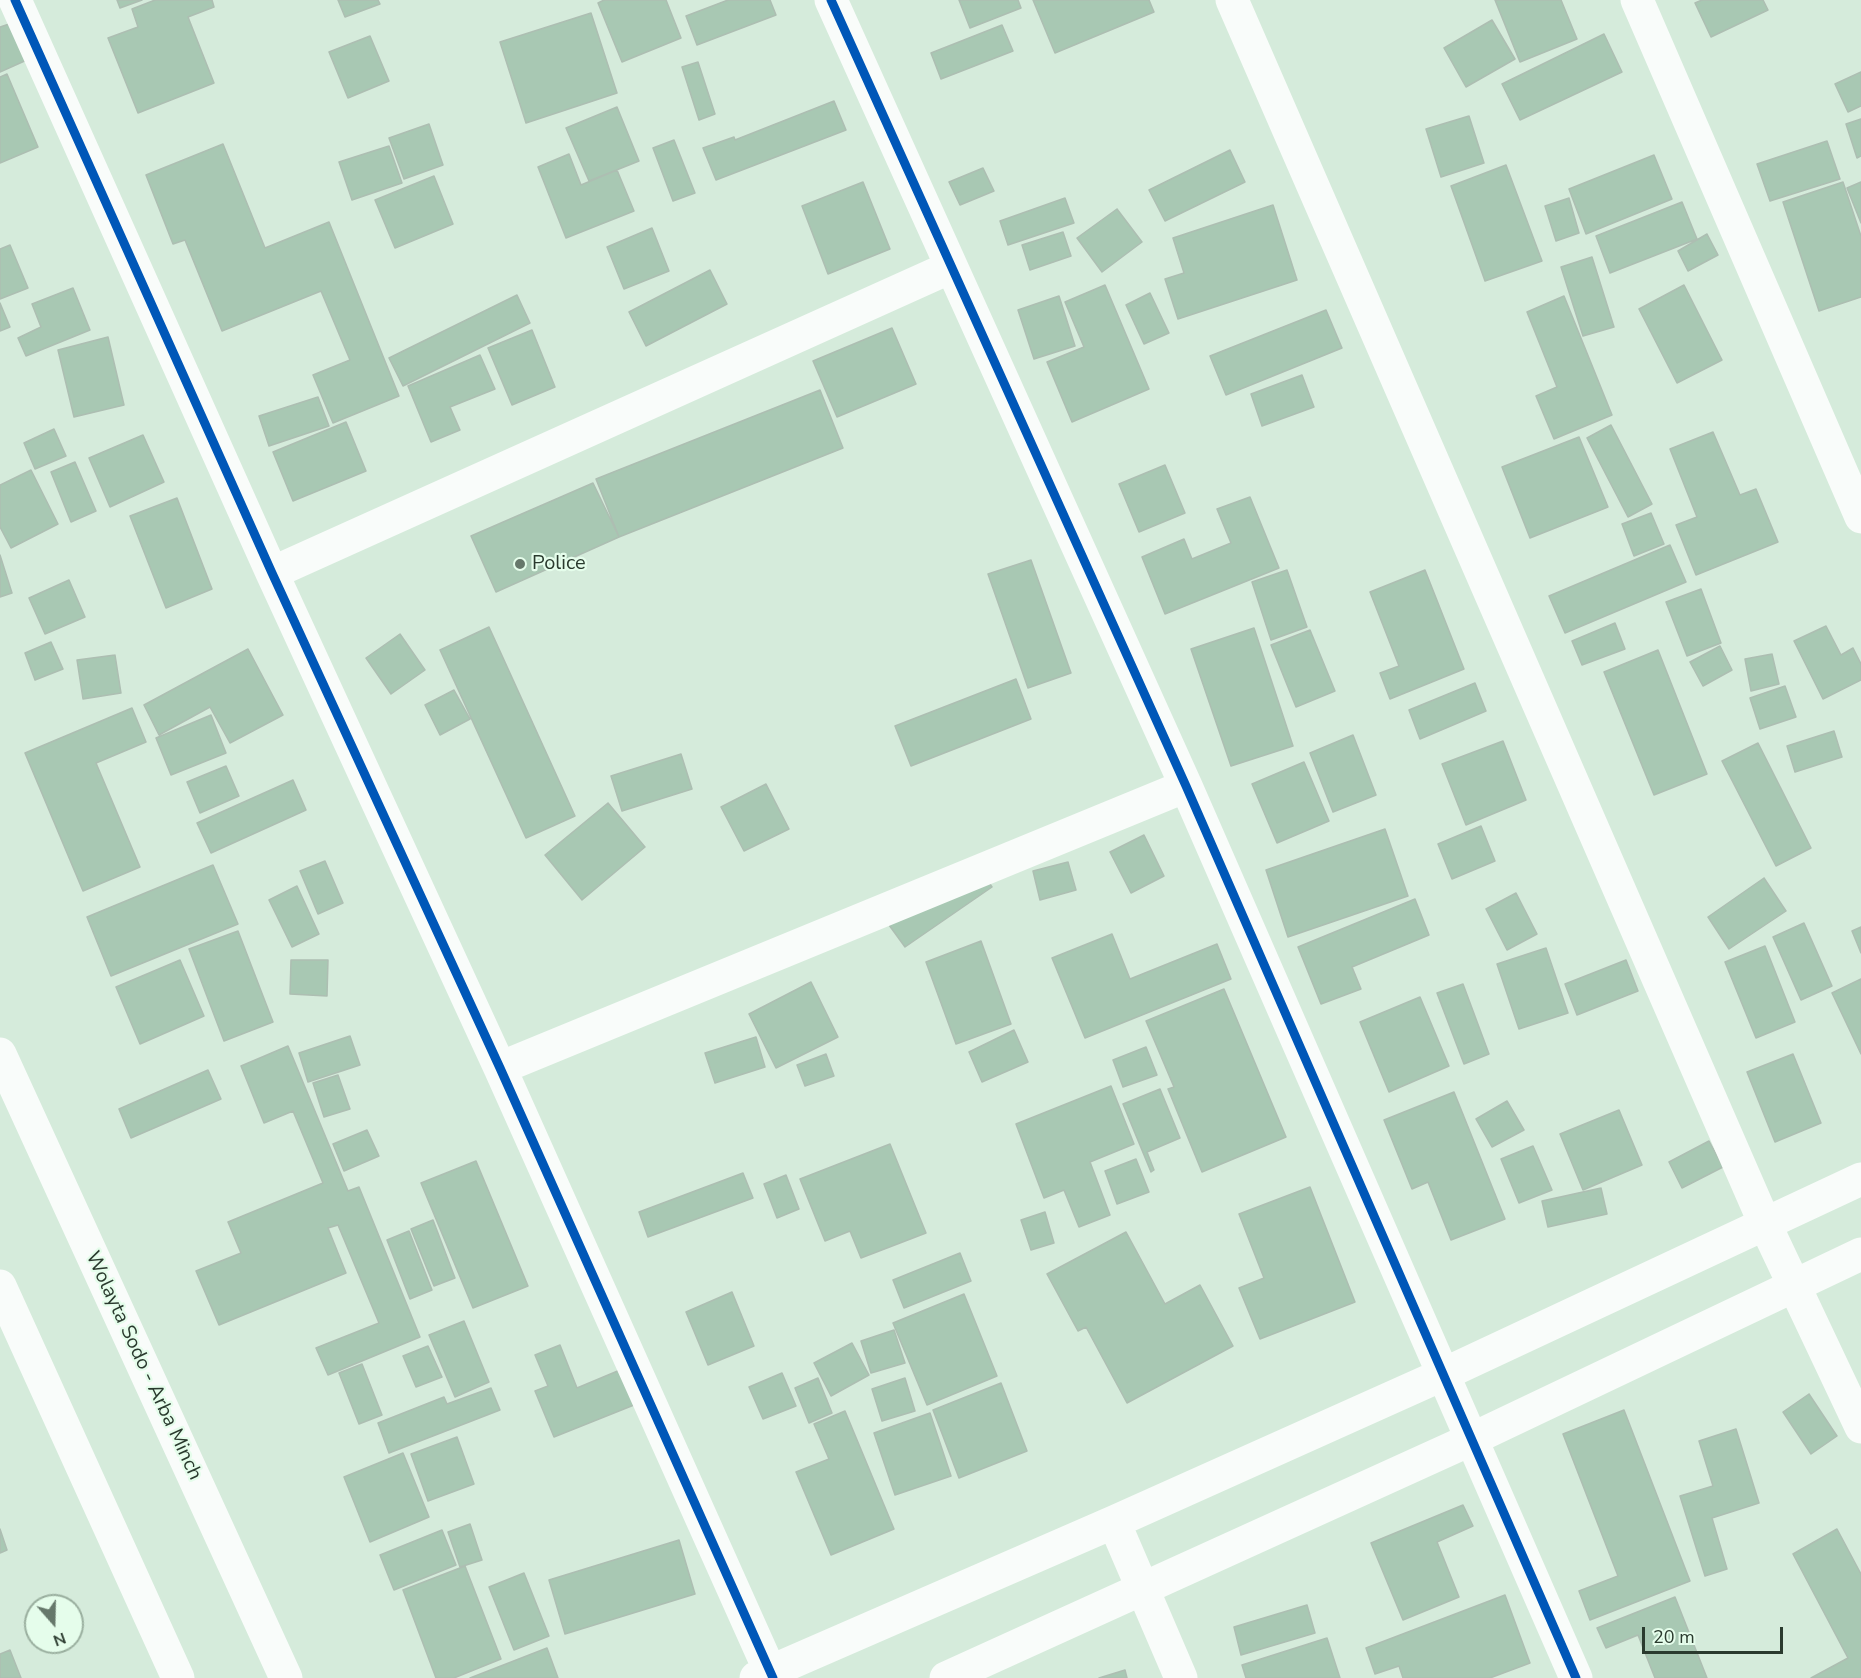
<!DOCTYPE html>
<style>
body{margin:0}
#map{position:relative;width:1861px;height:1678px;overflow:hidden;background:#d5ebdb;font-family:"Nunito Sans",sans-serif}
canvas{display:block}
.north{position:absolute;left:24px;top:1594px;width:60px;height:60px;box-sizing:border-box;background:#e5fdeb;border:2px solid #9aaf9f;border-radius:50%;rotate:160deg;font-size:16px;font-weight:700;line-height:24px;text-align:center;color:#2a3a2e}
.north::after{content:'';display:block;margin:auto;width:21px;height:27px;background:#66786b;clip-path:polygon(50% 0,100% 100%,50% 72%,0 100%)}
.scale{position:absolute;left:1642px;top:1627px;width:141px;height:27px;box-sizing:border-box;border:3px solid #2a3a2e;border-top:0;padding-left:8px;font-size:18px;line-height:21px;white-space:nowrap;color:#2a3a2e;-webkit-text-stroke:4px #e5fdeb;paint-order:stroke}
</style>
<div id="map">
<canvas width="1861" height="1678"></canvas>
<div class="north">N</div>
<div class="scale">20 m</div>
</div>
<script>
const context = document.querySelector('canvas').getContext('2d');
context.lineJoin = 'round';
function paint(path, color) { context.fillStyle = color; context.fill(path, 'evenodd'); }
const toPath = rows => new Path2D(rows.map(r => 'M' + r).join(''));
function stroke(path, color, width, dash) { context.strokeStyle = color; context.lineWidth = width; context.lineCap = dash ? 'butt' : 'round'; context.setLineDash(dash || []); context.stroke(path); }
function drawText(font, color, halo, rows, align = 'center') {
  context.font = font + ' "Nunito Sans",sans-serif'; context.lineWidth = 4.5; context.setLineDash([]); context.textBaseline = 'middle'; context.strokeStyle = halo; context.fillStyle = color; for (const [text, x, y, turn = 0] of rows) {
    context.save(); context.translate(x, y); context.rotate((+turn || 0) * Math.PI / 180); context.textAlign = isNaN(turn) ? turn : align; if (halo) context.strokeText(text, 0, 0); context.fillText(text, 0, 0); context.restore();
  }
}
const building = toPath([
 [117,0,142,0,120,8,117,0],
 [155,0,212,0,214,7,188,17,214,83,138,113,108,38,138,27,132,9,155,0],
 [338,0,378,0,380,4,345,17,338,0],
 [604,0,666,0,681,38,622,62,598,3,604,0],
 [728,0,770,0,776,15,697,45,686,16,728,0],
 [959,0,1018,0,1021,8,970,28,959,0],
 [1033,0,1149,0,1154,12,1055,53,1033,0],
 [1495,0,1561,0,1577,39,1520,62,1495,0],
 [1702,0,1763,0,1768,10,1711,37,1695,3,1702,0],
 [591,13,617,93,526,123,500,42,591,13],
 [1492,20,1515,59,1466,87,1444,48,1492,20],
 [12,23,29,59,0,72,0,27,12,23],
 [1002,25,1013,51,941,79,931,53,1002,25],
 [1604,34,1622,72,1520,120,1502,84,1604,34],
 [370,36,389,81,348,98,329,52,370,36],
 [698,62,715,114,699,120,682,67,698,62],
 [1861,72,1861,106,1848,112,1835,84,1861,72],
 [7,74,38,147,0,163,0,77,7,74],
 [834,101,846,130,716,180,703,148,734,137,735,140,834,101],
 [617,107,639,161,589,181,566,128,617,107],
 [1469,116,1484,163,1441,177,1426,129,1469,116],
 [1861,119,1861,156,1857,158,1846,124,1861,119],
 [429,124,443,165,404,179,389,138,429,124],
 [674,140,695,193,673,201,653,148,674,140],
 [1827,141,1840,179,1770,201,1757,164,1827,141],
 [223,144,265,248,329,222,399,396,333,423,313,375,350,360,321,291,222,331,185,240,173,244,146,175,223,144],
 [389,146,402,183,352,200,339,162,389,146],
 [1230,150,1245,182,1165,221,1149,190,1230,150],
 [569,154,581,185,617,170,634,211,566,238,538,167,569,154],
 [1654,155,1672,199,1586,234,1569,189,1654,155],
 [1506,165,1542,261,1485,281,1451,186,1506,165],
 [983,168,994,191,960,205,949,182,983,168],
 [434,176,453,224,395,248,375,200,434,176],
 [863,182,890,249,828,274,802,206,863,182],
 [1843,182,1861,236,1861,297,1819,311,1783,202,1843,182],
 [1861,182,1861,223,1847,188,1861,182],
 [1065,198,1074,223,1008,245,1000,221,1065,198],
 [1569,198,1579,233,1556,241,1545,206,1569,198],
 [1682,202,1697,239,1610,273,1596,236,1682,202],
 [1273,205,1297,280,1178,319,1165,279,1184,273,1173,238,1273,205],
 [1117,209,1142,242,1102,272,1077,238,1117,209],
 [652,228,669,271,624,289,607,247,652,228],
 [1063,232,1071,256,1030,270,1022,245,1063,232],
 [1707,234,1718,255,1688,271,1678,251,1707,234],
 [10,245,28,288,0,299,0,249,10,245],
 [1592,257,1614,327,1583,336,1561,267,1592,257],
 [710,270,727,304,646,346,629,312,710,270],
 [1105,285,1149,389,1072,422,1047,362,1084,347,1065,302,1105,285],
 [1684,285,1722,360,1677,383,1639,309,1684,285],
 [73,288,90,330,26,356,18,338,41,327,32,304,73,288],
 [1150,293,1169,333,1144,344,1126,305,1150,293],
 [517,295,530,323,403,386,389,358,517,295],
 [1059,296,1075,346,1034,359,1018,310,1059,296],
 [1564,296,1612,415,1554,439,1536,396,1557,387,1527,312,1564,296],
 [0,303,10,327,0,331,0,303],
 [1326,310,1342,348,1226,395,1210,356,1326,310],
 [892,328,916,384,837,417,813,361,892,328],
 [532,330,555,387,512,405,488,348,532,330],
 [108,337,124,405,74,417,58,350,108,337],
 [480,355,495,389,450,407,460,430,431,442,408,386,480,355],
 [1302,375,1314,407,1262,426,1251,394,1302,375],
 [820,390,843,448,619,537,596,479,820,390],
 [318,397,329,426,269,446,259,416,318,397],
 [346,422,366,471,293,501,273,452,346,422],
 [1611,425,1652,504,1628,517,1587,438,1611,425],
 [54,429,66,456,35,469,24,443,54,429],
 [1713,432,1740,495,1756,489,1778,542,1696,575,1676,525,1697,517,1670,449,1713,432],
 [143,435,164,482,110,507,89,458,143,435],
 [1579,437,1608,507,1530,538,1502,467,1579,437],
 [75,462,96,511,71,522,51,472,75,462],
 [1165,465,1185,513,1139,532,1119,484,1165,465],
 [31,470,58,524,11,548,0,527,0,485,31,470],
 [593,483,619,537,496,592,471,536,593,483],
 [1250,497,1279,568,1165,614,1142,557,1184,539,1192,559,1231,543,1217,509,1250,497],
 [177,498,212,589,166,608,130,516,177,498],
 [1651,513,1664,544,1634,556,1622,524,1651,513],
 [1670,545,1686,582,1565,633,1549,596,1670,545],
 [0,555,12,593,0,597,0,555],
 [1031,560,1071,673,1028,688,988,574,1031,560],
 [1287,570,1307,627,1271,640,1252,582,1287,570],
 [1425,570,1464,669,1390,699,1380,673,1399,666,1370,592,1425,570],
 [69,580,85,617,45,634,29,598,69,580],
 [1701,589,1721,643,1687,656,1666,602,1701,589],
 [1615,623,1625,649,1582,665,1572,641,1615,623],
 [1826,626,1841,655,1853,648,1861,664,1861,680,1823,699,1794,641,1826,626],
 [489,627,575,816,526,838,440,650,489,627],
 [1254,628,1293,746,1231,766,1191,649,1254,628],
 [1310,630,1335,691,1296,707,1271,645,1310,630],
 [400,634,425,670,391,694,366,658,400,634],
 [51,642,63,669,35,680,25,653,51,642],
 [1720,646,1732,670,1703,686,1690,662,1720,646],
 [248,649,283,715,230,743,210,707,159,735,144,705,248,649],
 [1658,650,1707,774,1654,795,1604,672,1658,650],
 [1772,654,1779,684,1751,691,1745,659,1772,654],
 [115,655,121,693,83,699,77,660,115,655],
 [1016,679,1031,719,911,766,895,726,1016,679],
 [1475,683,1486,711,1420,739,1409,710,1475,683],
 [1785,686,1796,717,1760,729,1750,698,1785,686],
 [454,690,470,719,440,735,425,705,454,690],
 [132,708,146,742,96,763,140,867,83,891,25,753,132,708],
 [211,715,226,753,171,775,156,738,211,715],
 [1834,731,1842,757,1795,772,1787,746,1834,731],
 [1353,735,1376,795,1333,812,1310,753,1353,735],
 [1503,741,1526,800,1466,825,1442,764,1503,741],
 [1758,743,1811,848,1776,866,1722,761,1758,743],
 [681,754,692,789,622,811,611,776,681,754],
 [1304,762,1329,821,1277,843,1252,784,1304,762],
 [226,766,239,796,200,813,187,782,226,766],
 [293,780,306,810,211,853,197,823,293,780],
 [766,784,789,829,744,851,721,807,766,784],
 [608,803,645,847,582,900,545,855,608,803],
 [1481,826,1495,861,1452,879,1438,844,1481,826],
 [1385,829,1408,896,1288,937,1266,870,1385,829],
 [1144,835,1164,876,1131,893,1110,852,1144,835],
 [325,861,343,903,318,914,300,871,325,861],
 [1068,862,1076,890,1040,900,1033,871,1068,862],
 [213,865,238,924,111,976,87,917,213,865],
 [977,865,992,887,905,947,889,925,977,865],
 [1764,878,1786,911,1729,949,1708,917,1764,878],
 [297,886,319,934,292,947,269,900,297,886],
 [1516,893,1537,934,1507,950,1486,909,1516,893],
 [1415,899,1429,935,1352,967,1361,989,1321,1004,1298,947,1415,899],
 [1804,923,1832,986,1801,1000,1773,937,1804,923],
 [1861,927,1861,953,1852,931,1861,927],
 [238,931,273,1022,224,1041,189,949,238,931],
 [1112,934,1130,979,1217,944,1231,979,1085,1038,1052,958,1112,934],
 [981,941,1011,1024,956,1044,926,962,981,941],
 [1765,946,1795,1022,1756,1038,1725,962,1765,946],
 [1546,948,1568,1013,1519,1029,1497,964,1546,948],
 [180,960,204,1016,140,1044,116,987,180,960],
 [291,960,328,960,327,996,290,994,291,960],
 [1626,960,1638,991,1577,1015,1565,984,1626,960],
 [1861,979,1861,1054,1832,993,1861,979],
 [811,982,838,1037,776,1068,749,1014,811,982],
 [1463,984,1489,1054,1464,1064,1437,993,1463,984],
 [1224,989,1286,1137,1202,1172,1168,1089,1174,1087,1146,1021,1224,989],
 [1420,997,1449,1066,1389,1092,1360,1022,1420,997],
 [1014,1030,1028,1062,982,1082,969,1052,1014,1030],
 [350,1036,360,1065,308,1082,299,1053,350,1036],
 [756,1037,765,1067,715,1083,705,1053,756,1037],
 [288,1046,348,1191,359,1187,420,1337,328,1375,316,1348,379,1323,338,1225,328,1228,346,1273,219,1325,196,1271,241,1253,228,1222,323,1183,293,1111,264,1123,241,1066,288,1046],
 [1146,1047,1157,1075,1123,1087,1113,1060,1146,1047],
 [826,1054,834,1076,805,1086,797,1065,826,1054],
 [1793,1054,1821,1123,1775,1142,1747,1072,1793,1054],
 [208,1070,221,1099,131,1138,119,1109,208,1070],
 [338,1075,350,1109,324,1117,313,1083,338,1075],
 [1111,1086,1134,1144,1090,1162,1110,1215,1079,1227,1064,1190,1044,1198,1016,1124,1111,1086],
 [1160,1089,1180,1138,1147,1152,1154,1170,1151,1172,1123,1104,1160,1089],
 [1454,1092,1505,1219,1451,1240,1428,1182,1412,1189,1384,1120,1454,1092],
 [1507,1101,1524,1130,1492,1147,1476,1119,1507,1101],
 [1619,1110,1642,1165,1583,1190,1560,1134,1619,1110],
 [367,1130,379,1156,344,1171,333,1144,367,1130],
 [1709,1141,1723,1167,1682,1188,1669,1162,1709,1141],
 [890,1144,926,1233,861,1258,850,1231,825,1241,800,1179,890,1144],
 [1533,1146,1552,1190,1519,1203,1501,1159,1533,1146],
 [1136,1159,1149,1192,1117,1204,1105,1171,1136,1159],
 [476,1161,528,1286,473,1308,421,1183,476,1161],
 [743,1173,753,1198,648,1237,639,1212,743,1173],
 [786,1175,799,1209,777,1218,764,1184,786,1175],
 [1310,1187,1355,1302,1260,1339,1239,1288,1264,1278,1239,1214,1310,1187],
 [1601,1188,1607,1214,1548,1227,1542,1201,1601,1188],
 [1045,1212,1054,1243,1031,1250,1021,1220,1045,1212],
 [433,1220,455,1278,434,1286,411,1229,433,1220],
 [409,1231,432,1290,410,1299,387,1240,409,1231],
 [1126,1232,1165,1304,1200,1285,1233,1346,1127,1403,1086,1327,1078,1331,1047,1274,1126,1232],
 [960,1253,971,1281,904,1308,893,1280,960,1253],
 [732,1292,754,1346,708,1365,686,1312,732,1292],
 [964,1294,997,1376,927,1405,893,1323,964,1294],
 [464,1321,489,1382,455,1397,429,1335,464,1321],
 [894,1330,905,1363,871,1373,861,1341,894,1330],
 [852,1343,869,1375,831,1396,814,1363,852,1343],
 [560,1345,577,1388,620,1370,634,1405,554,1437,535,1391,548,1386,535,1355,560,1345],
 [428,1346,442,1377,416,1387,403,1356,428,1346],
 [362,1364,382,1415,359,1424,339,1373,362,1364],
 [782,1373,796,1406,763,1419,749,1387,782,1373],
 [818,1378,832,1413,809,1423,795,1388,818,1378],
 [905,1378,915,1411,882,1421,872,1389,905,1378],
 [1001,1383,1027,1451,959,1478,933,1410,1001,1383],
 [491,1388,500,1410,389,1453,378,1423,444,1397,447,1404,491,1388],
 [1809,1394,1837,1436,1811,1454,1783,1412,1809,1394],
 [1624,1410,1690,1581,1590,1620,1579,1591,1618,1576,1563,1434,1624,1410],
 [845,1411,894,1529,831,1555,796,1472,829,1459,814,1424,845,1411],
 [930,1413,951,1476,895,1495,874,1433,930,1413],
 [1736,1429,1759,1503,1712,1518,1727,1569,1705,1576,1680,1496,1713,1486,1699,1441,1736,1429],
 [457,1437,474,1484,428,1501,411,1454,457,1437],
 [403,1453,429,1517,370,1542,344,1477,403,1453],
 [1463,1505,1473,1526,1437,1542,1459,1597,1403,1620,1371,1543,1463,1505],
 [470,1524,482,1560,460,1567,448,1532,470,1524],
 [0,1529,7,1550,0,1553,0,1529],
 [1837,1529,1861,1574,1861,1678,1811,1678,1848,1658,1793,1554,1837,1529],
 [442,1530,456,1565,394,1590,380,1555,442,1530],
 [679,1540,695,1594,565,1634,549,1580,679,1540],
 [465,1566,501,1659,454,1678,436,1678,403,1590,465,1566],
 [524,1573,549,1636,514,1650,489,1587,524,1573],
 [1505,1595,1530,1663,1490,1678,1403,1678,1399,1666,1375,1674,1366,1648,1505,1595],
 [1675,1597,1707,1678,1655,1678,1638,1635,1606,1648,1597,1628,1675,1597],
 [1307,1605,1315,1633,1241,1655,1234,1627,1307,1605],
 [1327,1638,1340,1678,1246,1678,1242,1665,1327,1638],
 [547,1648,558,1678,470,1678,547,1648],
 [10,1650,21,1678,0,1678,0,1654,10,1650],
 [1125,1670,1127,1678,1099,1678,1125,1670]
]);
paint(building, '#a8c8b3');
stroke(building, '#adbeb2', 1.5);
stroke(toPath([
 [15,0,272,573,500,1068,773,1678],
 [831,0,1186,786,1576,1678],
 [1232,0,1765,1224,1861,1427],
 [1637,0,1861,517],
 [272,573,951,267],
 [500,1068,1186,786],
 [1114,1522,1181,1678],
 [756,1678,1114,1522,1444,1374,1861,1179],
 [946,1678,1472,1439,1861,1254]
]), '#f9fcfa', 33);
stroke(toPath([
 [0,1054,286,1678],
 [0,1286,178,1678]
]), '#f9fcfa', 33);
stroke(toPath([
 [15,0,272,573,500,1068,773,1678],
 [831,0,1186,786,1576,1678]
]), '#0057b8', 9);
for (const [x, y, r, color] of [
 [520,564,6,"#66786b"]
]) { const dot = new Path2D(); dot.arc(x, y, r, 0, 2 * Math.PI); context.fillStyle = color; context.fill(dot); stroke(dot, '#e5fdeb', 2); }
drawText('20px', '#2a3a2e', '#e5fdeb', [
 ["Police",532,564]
], 'left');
drawText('20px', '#2a3a2e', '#e5fdeb', [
 ["Wolayta Sodo - Arba Minch",143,1366,65]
]);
</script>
